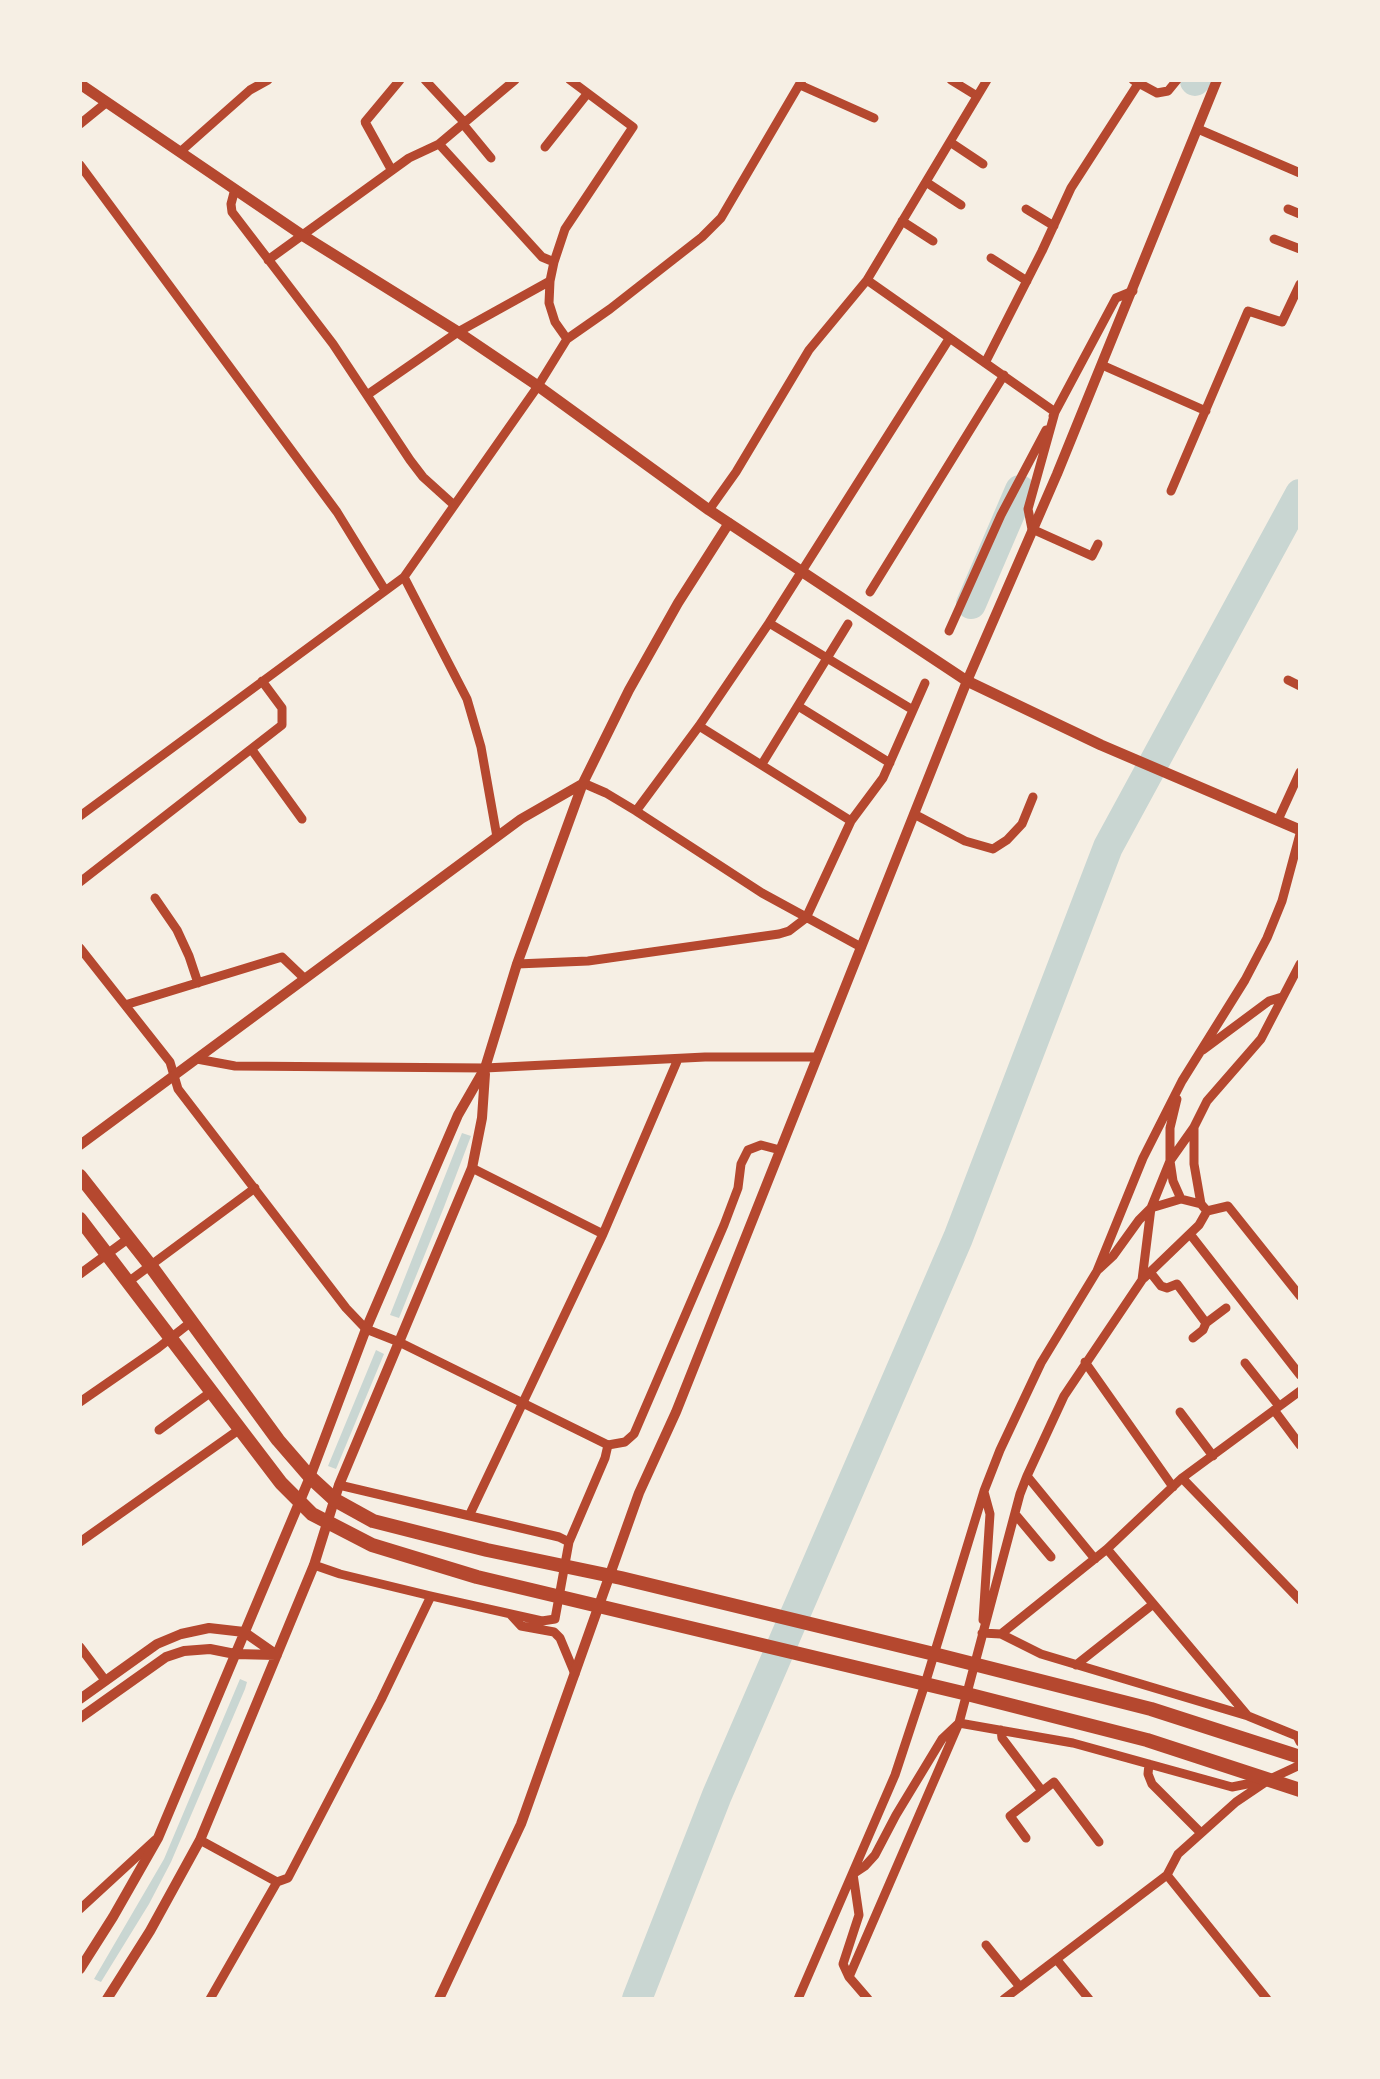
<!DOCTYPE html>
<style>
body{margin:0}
#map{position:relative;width:1380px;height:2079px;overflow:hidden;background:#f6efe4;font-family:"Fira Sans",sans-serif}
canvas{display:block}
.frame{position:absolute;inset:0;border:82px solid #f6efe4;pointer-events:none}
</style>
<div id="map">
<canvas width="1380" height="2079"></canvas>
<div class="frame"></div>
</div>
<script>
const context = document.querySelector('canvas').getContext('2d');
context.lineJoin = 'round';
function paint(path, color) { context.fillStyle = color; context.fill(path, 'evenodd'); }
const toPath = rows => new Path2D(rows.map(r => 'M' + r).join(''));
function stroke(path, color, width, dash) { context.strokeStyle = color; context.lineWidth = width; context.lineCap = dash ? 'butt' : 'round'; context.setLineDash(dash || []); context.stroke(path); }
paint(toPath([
 [462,1133,471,1136,444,1207,399,1318,390,1315],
 [376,1350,384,1354,336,1469,328,1466],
 [240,1679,247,1682,245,1689,171,1862,149,1904,101,1982,94,1979,164,1859]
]), '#c9d6d2');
stroke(toPath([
 [1195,81,1196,80],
 [971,604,1020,490],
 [637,1999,717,1795,958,1238,1108,847,1300,494]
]), '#c9d6d2', 30);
stroke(toPath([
 [425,80,465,123],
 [951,80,977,96],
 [1133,80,1157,93,1168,91,1177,80],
 [800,85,874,118],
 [80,124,107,102],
 [463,124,491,158],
 [1198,129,1300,173],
 [950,142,983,164],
 [439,144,542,257,554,262],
 [545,147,587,94],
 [180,152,250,90,268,80],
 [80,165,337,512,385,590],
 [391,169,365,122,400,80],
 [926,182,961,205],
 [235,189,231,204,232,212,333,344,410,460,423,477,454,505],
 [1026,209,1054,226],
 [1288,209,1300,214],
 [902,221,933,241],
 [1274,239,1300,249],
 [991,258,1027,281],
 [268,260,409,158,439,144,515,80],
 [867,280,1055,412,1028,509,1032,529,1092,556,1098,544],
 [567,339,555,322,549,303,550,281,554,262,565,229,633,127,570,80],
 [985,363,1042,251,1071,188,1138,84],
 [1102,365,1206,411],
 [367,395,458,332,550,281],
 [1053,416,1116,298,1133,291],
 [1171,491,1248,311,1282,322,1300,284],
 [709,510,736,472,809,350,867,280,987,80],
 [404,577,467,699,481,747,497,837],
 [870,592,1004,375],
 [769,623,913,710],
 [949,631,1001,515,1046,430],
 [1288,680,1300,686],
 [798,706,890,763],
 [699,726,851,821],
 [252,750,302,819],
 [762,764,848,624],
 [583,783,606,793,636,811,762,893,861,947],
 [636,811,699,726,769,623,949,339],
 [914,814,965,841,993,849,1007,840,1022,824,1033,797],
 [80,816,404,577,538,386,567,339,610,309,702,237,721,218,802,80],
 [1278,820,1300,772],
 [80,882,282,725,282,708,262,681],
 [155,898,177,930,189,956,198,983],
 [80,948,170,1062,178,1089,346,1308,366,1329,399,1342,608,1445,605,1458,569,1542],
 [517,964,588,961,779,934,789,931,806,918,851,821,883,778,925,683],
 [125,1005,282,957,305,979],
 [1203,1050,1269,1001,1282,997],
 [197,1059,235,1066,485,1068,705,1057,817,1057],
 [1177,1099,1170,1128,1170,1161,1173,1181,1181,1199,1201,1204,1207,1211],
 [1194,1127,1194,1164,1201,1204],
 [472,1168,603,1234],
 [1190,1234,1300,1375],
 [1099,1269,1113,1256,1139,1220,1151,1208,1181,1199],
 [1150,1272,1161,1286,1167,1288,1177,1284,1206,1323],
 [80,1274,129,1238],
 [1144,1278,1199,1225,1207,1211,1228,1206,1300,1296],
 [128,1282,255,1188],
 [1193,1338,1203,1330,1206,1323,1226,1308],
 [1085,1362,1173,1487],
 [1245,1363,1279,1406],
 [80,1402,158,1348,191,1322],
 [1274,1410,1300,1445],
 [1180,1412,1213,1456],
 [159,1430,211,1392],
 [608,1445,625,1442,634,1434,724,1225,738,1188,741,1164,748,1150,761,1145,780,1150],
 [1027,1476,1095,1559],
 [1182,1478,1300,1600],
 [1015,1514,1051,1557],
 [469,1516,603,1234,678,1059],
 [80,1542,240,1429],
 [1107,1549,1247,1715],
 [314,1565,340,1574,431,1596,542,1621,555,1619,569,1542,559,1537,339,1485],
 [510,1614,521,1626,554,1632,560,1638,575,1674],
 [983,1620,990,1514,984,1492],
 [982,1633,1001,1634,1041,1654,1248,1716,1297,1736,1300,1742],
 [1001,1634,1107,1549,1182,1478,1300,1391],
 [80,1647,105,1680],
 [1076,1665,1152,1605],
 [1001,1730,1002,1738,1042,1791],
 [1149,1764,1148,1774,1152,1784,1201,1833],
 [1262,1781,1232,1787,1073,1743,959,1723,942,1739,896,1815,875,1855,865,1866,853,1874,859,1915,843,1964,849,1977,959,1723,1020,1494,1027,1476,1064,1396,1142,1280,1151,1208,1170,1161,1194,1127,1207,1101,1261,1039,1300,964],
 [1026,1838,1010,1816,1054,1782,1099,1842],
 [200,1840,277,1882,288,1878,381,1700,431,1596],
 [1167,1875,1267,1999],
 [80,1909,155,1840],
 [986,1945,1020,1987],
 [1057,1960,1089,1999],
 [849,1977,868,1999],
 [210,1999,277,1882],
 [798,1999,895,1775,925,1684,984,1491,1000,1450,1041,1363,1097,1271,1143,1158,1182,1081,1245,980,1267,938,1282,901,1300,834],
 [1004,1999,1167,1875,1178,1854,1236,1802,1270,1779,1300,1765]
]), '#b5482f', 9);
stroke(toPath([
 [80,1145,521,819,582,784],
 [80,1699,157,1644,181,1634,209,1628,244,1632,277,1655],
 [80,1718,166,1657,184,1651,210,1649,235,1654,276,1655],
 [80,1969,113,1917,158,1838,310,1477,366,1329,458,1115,485,1068,517,964,583,783,629,690,678,603,729,523],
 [107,1999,150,1931,200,1840,314,1565,339,1485,472,1168,482,1118,485,1074],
 [439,1999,521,1824,639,1493,676,1412,967,681,1057,474,1217,80]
]), '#b5482f', 10);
stroke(toPath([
 [80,84,302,235,458,332,538,386,709,510,967,681,1101,745,1300,830]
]), '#b5482f', 11);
stroke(toPath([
 [80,1176,150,1265,278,1440,310,1477,335,1500,373,1521,487,1550,621,1578,934,1654,1151,1709,1300,1757],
 [80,1219,281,1483,312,1514,372,1545,477,1577,963,1693,1147,1740,1300,1790]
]), '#b5482f', 14);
</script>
